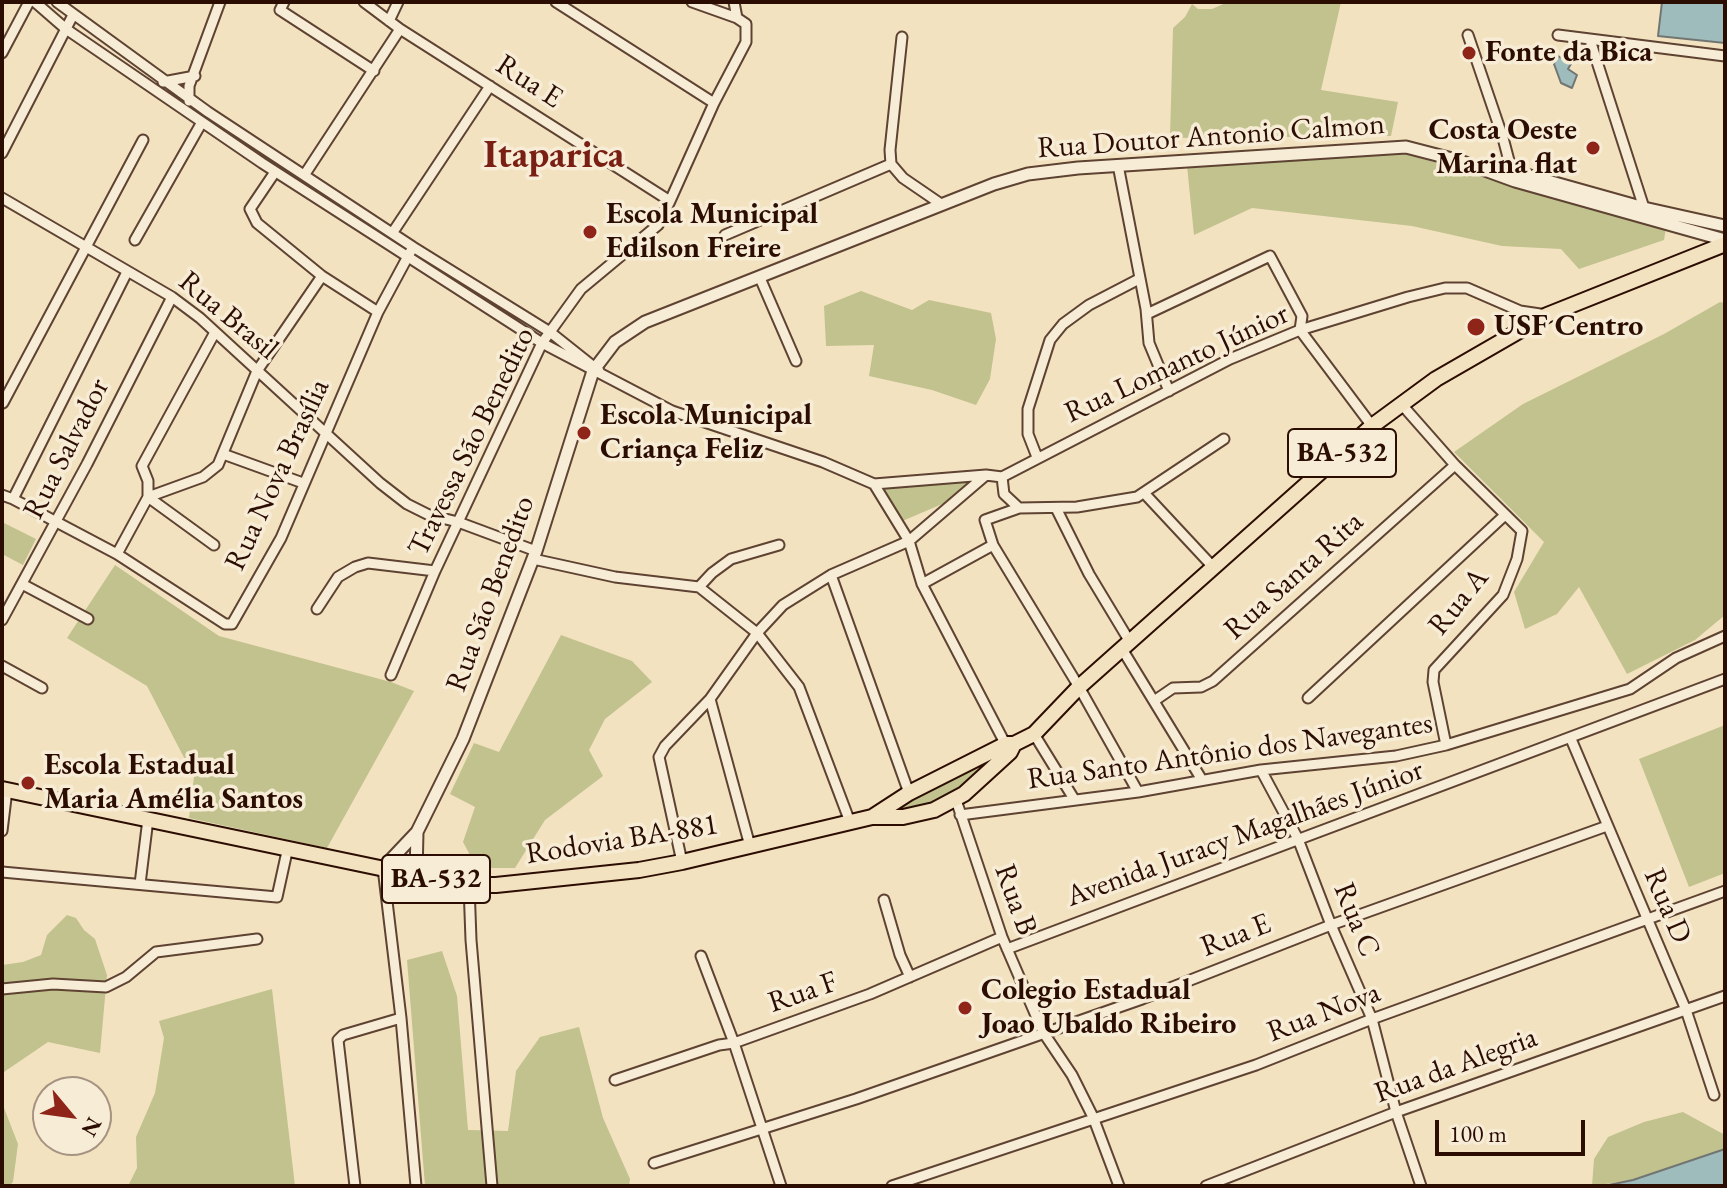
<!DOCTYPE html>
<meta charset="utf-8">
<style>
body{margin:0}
#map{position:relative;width:1727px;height:1188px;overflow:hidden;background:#f3e2c0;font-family:"EB Garamond",serif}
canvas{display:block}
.frame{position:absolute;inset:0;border:4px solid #2c0d02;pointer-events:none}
.north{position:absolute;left:32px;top:1076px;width:80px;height:80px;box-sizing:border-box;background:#f7ecd6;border:2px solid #a69381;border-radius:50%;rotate:119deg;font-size:22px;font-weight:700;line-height:32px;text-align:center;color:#2c0d02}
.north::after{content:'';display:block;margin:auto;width:28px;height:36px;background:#8f2418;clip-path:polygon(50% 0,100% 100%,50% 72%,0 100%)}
.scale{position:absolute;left:1435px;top:1120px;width:150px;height:36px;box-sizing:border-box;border:4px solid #2c0d02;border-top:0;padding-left:10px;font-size:24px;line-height:28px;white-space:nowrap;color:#2c0d02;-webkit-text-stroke:6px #f7ecd6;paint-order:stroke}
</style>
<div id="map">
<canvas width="1727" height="1188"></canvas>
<div class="frame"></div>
<div class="north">N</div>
<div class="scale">100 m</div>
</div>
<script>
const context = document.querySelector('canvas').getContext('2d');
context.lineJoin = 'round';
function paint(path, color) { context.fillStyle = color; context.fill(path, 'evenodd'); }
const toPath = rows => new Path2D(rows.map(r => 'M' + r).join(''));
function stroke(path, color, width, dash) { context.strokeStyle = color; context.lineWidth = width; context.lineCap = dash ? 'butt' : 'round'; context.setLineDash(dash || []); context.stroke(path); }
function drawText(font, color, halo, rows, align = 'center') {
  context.font = font + ' "EB Garamond",serif'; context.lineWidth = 7; context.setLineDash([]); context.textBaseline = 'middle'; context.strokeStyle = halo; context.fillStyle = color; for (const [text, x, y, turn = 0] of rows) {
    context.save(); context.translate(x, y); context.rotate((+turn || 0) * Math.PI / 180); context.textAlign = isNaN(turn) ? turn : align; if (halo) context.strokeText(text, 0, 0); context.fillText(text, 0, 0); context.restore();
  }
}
paint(toPath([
 [1228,2,1341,2,1321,90,1398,102,1391,136,1170,138,1173,28,1185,17,1192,4,1198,9,1212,9],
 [1399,152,1666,228,1664,240,1579,269,1561,249,1502,246,1412,226,1252,208,1194,235,1187,166],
 [861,291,912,310,929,300,991,313,996,339,990,379,976,405,932,390,869,376,874,345,826,346,824,306],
 [1720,302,1725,303,1725,615,1695,640,1627,674,1579,587,1557,614,1525,629,1514,592,1544,542,1454,452,1523,404,1664,334],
 [975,480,954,499,900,522,884,488],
 [2,522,36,539,23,565,2,554],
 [115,565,219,636,391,682,414,691,327,848,189,818,194,777,147,686,67,638],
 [561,635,632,661,652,682,605,719,589,750,603,776,545,820,515,868,477,868,463,842,475,807,450,794,474,743,499,752],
 [1725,725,1725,873,1689,887,1639,759],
 [997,755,958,805,877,814],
 [67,915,76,918,84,930,95,939,107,975,100,1053,48,1042,4,1072,4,1108,18,1144,13,1182,9,1186,2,1186,2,965,23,962,41,955,47,935],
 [442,951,457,996,468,1130,508,1131,516,1071,540,1037,579,1027,603,1118,630,1179,629,1186,425,1186,407,960],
 [272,989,295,1186,128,1186,137,1168,136,1137,155,1093,164,1038,159,1021],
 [1683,1112,1725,1135,1725,1149,1633,1180,1592,1186,1594,1159,1608,1137,1644,1122]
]), '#c1c28e');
const water = toPath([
 [1662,2,1725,2,1725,43,1658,36,1662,2],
 [1557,56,1572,62,1568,69,1577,75,1572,88,1561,83,1554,64,1557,56],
 [1725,1149,1725,1186,1604,1186,1633,1180,1725,1149]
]);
paint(water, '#9fbcbc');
stroke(water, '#717672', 2);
const minor = toPath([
 [35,2,66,29,262,163,542,343,672,411,823,462,874,484,909,541,922,584,1008,749],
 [57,2,208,112,413,247,550,332,599,371],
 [284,2,280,10,374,71],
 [364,2,400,29,670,201],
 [556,2,714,103],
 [692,2,737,18],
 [389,21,398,2],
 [1468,35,1503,138,1513,176],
 [1558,35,1725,56],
 [902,37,890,150,891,164,903,178,941,204],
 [1590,40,1645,211],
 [2,53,29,2],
 [163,82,195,76],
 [189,101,189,86,220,2],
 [2,153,73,15],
 [1118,165,1146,309,1149,343,1169,391],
 [275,172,250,209,257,223,322,276,378,312],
 [305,174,400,29],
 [2,198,172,297,200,318,380,483,407,504,429,515,458,522,536,551],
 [393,232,490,86],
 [725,235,891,164],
 [135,240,202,122],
 [760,278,796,361],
 [1147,314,1270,256,1302,316,1300,330,1372,426],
 [214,334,142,466,148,481,148,497,214,545],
 [3,403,143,140],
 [1403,406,1455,465,1522,531,1517,559,1503,595,1434,670,1433,682,1446,745],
 [223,454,303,483],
 [1037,457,1028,434,1028,409,1050,340,1063,324,1089,305,1139,279],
 [1002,477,1004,494,1019,508],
 [874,484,986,475,1002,477,1230,359,1300,330,1408,297,1445,288,1467,288,1520,311,1547,315],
 [1145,494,1214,568],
 [2,495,13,499,127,272],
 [13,499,117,554,225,624,232,624,281,538,378,312,413,247],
 [1056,508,1089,574,1130,642],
 [117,554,148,497,203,477,218,465,257,371,322,276],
 [533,559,615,577,699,587,757,633,799,687,850,822],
 [831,575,909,793],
 [22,584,88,619],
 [922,584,993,545],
 [699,587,712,573,731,559,779,545],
 [317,609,338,577,355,567,368,563,435,571],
 [2,620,87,464,172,297],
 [1122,649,1202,780],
 [2,666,42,688],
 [391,675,435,571,542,343,581,289,658,225,670,201,714,103,746,42,746,24,737,18,734,2],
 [1308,698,1505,515],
 [710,699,750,846],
 [1154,701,1173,688,1201,687,1213,681,1455,465],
 [1034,734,1074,799],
 [1571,739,1686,1010,1714,1095],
 [1261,770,1298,839,1331,925,1372,1019,1396,1112,1421,1186],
 [1138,792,1079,687,993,545,985,520,1019,508,1077,507,1137,497,1224,439],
 [956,800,1002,937,1043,1032,1072,1075,1093,1117,1119,1186],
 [960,815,1138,792,1261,770,1396,756,1446,745,1630,689,1676,658,1725,636],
 [2,831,7,790],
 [682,862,659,757,665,746,710,699,757,633,783,605,831,575,909,541,986,475],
 [383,868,401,1018,416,1186],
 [2,872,277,897,288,847],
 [140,884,148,819],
 [469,885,471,940,492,1186],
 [884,900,900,955,910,977],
 [1007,949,1725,679],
 [701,956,734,1043,781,1186],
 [2,989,53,984,106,987,126,977,156,952,257,939],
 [615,1080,719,1045,734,1043,870,994,1002,937],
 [654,1163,856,1099,1142,999,1331,925,1607,826],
 [355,1186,338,1040,343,1035,401,1018],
 [892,1186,1256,1065,1372,1019,1725,891],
 [1206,1186,1396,1112,1725,996]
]);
const tertiary = toPath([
 [1497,170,1512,171,1644,208,1725,226],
 [383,868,417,832,463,739,536,551,593,371,615,342,645,322,994,184,1028,174,1078,168,1406,147,1460,161,1515,181,1725,240],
 [416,875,417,832]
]);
const primary = toPath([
 [2,789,442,881,469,885,496,885,639,870,682,862,872,817,903,817,934,810,964,794,1010,752,1014,744],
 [872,817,909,793,1006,744,1014,744,1034,734,1079,687,1372,426,1436,379,1547,315,1725,244]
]);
stroke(minor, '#5e4232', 13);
stroke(tertiary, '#5e4232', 15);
stroke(primary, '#2c0d02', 18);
stroke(minor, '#f7ecd6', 9);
stroke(tertiary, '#f7ecd6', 11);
stroke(primary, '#f3e2c0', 14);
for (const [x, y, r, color] of [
 [1469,53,8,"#8f2418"],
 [1593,148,8,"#8f2418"],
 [590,232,8,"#8f2418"],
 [1476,327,10,"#8f2418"],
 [584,433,8,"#8f2418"],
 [28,783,8,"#8f2418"],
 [965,1008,8,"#8f2418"]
]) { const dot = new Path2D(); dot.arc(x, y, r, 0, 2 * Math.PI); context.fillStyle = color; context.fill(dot); stroke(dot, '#f7ecd6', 3); }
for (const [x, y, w] of [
 [1342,453,108],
 [436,879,108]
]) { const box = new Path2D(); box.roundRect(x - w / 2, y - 24, w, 48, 6); context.fillStyle = '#f7ecd6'; context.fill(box); stroke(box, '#2c0d02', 2); }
drawText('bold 28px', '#2c0d02', null, [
 ["BA-532",1342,453],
 ["BA-532",436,879]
]);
drawText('bold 30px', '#2c0d02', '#f7ecd6', [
 ["Fonte da Bica",1485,53],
 ["Costa Oeste",1577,131,"right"],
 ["Marina flat",1577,165,"right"],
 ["Escola Municipal",606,215],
 ["Edilson Freire",606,249],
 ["USF Centro",1494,327],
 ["Escola Municipal",600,416],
 ["Criança Feliz",600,450],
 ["Escola Estadual",44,766],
 ["Maria Amélia Santos",44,800],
 ["Colegio Estadual",981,991],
 ["Joao Ubaldo Ribeiro",981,1025]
], 'left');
drawText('30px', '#2c0d02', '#f7ecd6', [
 ["Rua E",529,82,33],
 ["Rua Doutor Antonio Calmon",1211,137,-4],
 ["Rua Brasil",228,316,40],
 ["Rua Lomanto Júnior",1177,364,-25],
 ["Travessa São Benedito",472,442,-64],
 ["Rua Salvador",67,449,-63],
 ["Rua Nova Brasília",278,475,-65],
 ["Rua Santa Rita",1294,576,-42],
 ["Rua São Benedito",491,594,-70],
 ["Rua A",1459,602,-51],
 ["Rua Santo Antônio dos Navegantes",1230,752,-8],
 ["Avenida Juracy Magalhães Júnior",1245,834,-20],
 ["Rodovia BA-881",622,840,-9],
 ["Rua B",1015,900,70],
 ["Rua D",1667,906,67],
 ["Rua C",1356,920,68],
 ["Rua E",1236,936,-21],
 ["Rua F",803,993,-19],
 ["Rua Nova",1324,1013,-21],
 ["Rua da Alegria",1456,1066,-20]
]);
drawText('bold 38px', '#7a1f14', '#f7ecd6', [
 ["Itaparica",554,157]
]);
</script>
